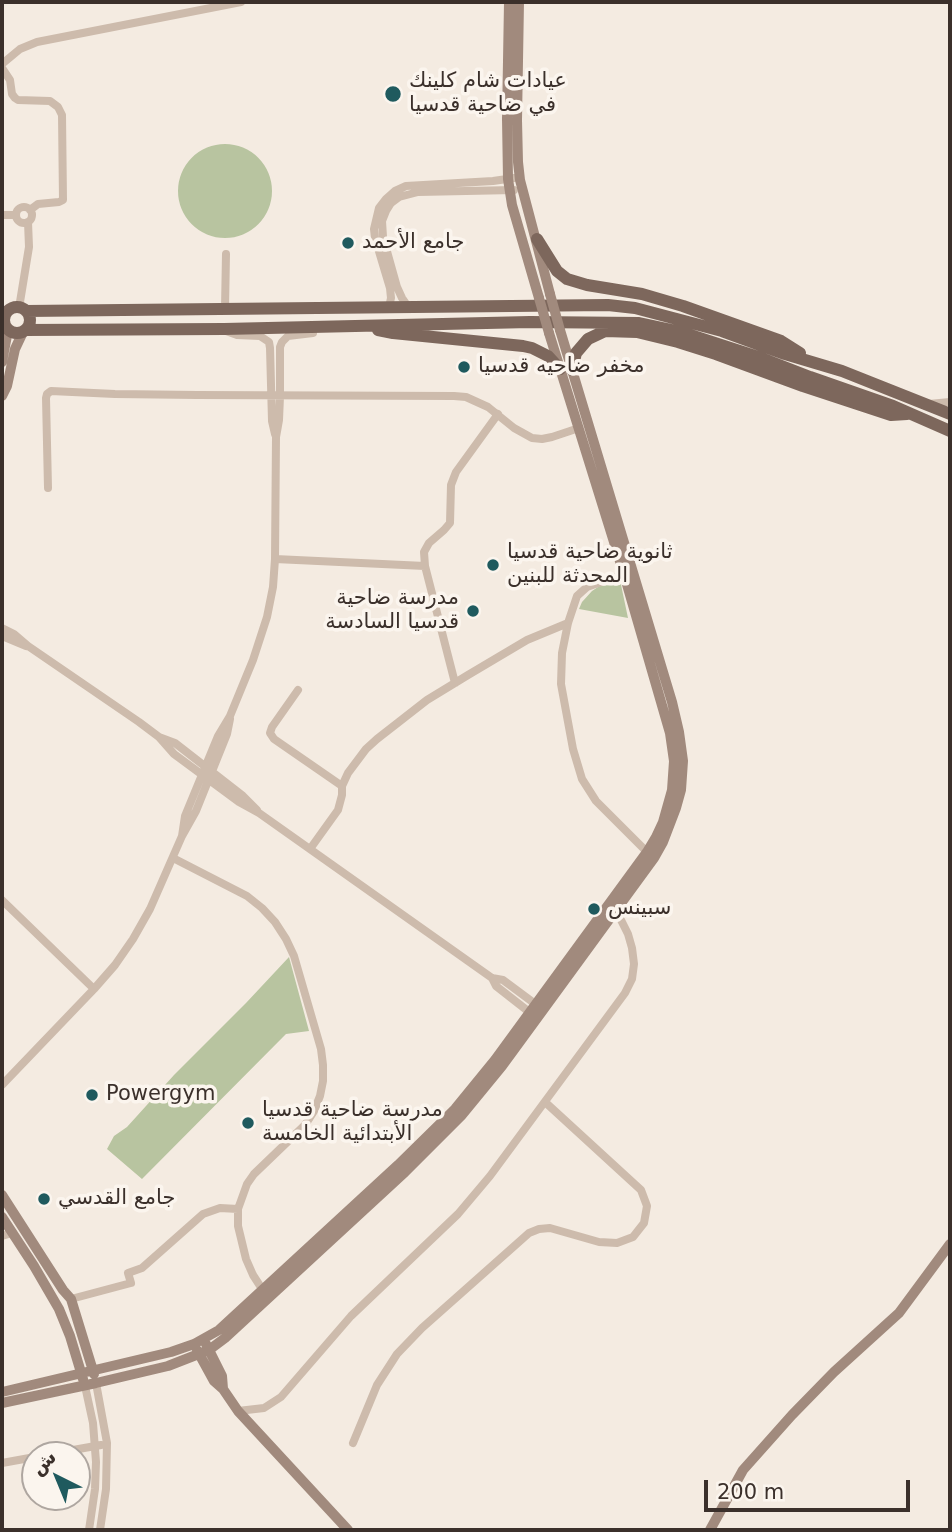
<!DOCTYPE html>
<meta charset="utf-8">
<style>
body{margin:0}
#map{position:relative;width:952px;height:1532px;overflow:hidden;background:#f4ebe1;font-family:"DejaVu Sans",Cairo,sans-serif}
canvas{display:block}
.frame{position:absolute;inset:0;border:4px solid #3b302b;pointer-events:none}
.north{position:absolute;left:21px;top:1441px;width:70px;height:70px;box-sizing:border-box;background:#fbf5ee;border:2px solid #aea6a0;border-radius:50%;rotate:317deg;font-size:19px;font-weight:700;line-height:28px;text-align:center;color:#3b302b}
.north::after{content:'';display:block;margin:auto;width:24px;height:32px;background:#1f5a5e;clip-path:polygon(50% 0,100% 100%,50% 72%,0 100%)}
.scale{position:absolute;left:704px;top:1480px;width:206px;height:32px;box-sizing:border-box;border:4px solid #3b302b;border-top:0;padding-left:9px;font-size:21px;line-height:24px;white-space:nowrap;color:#3b302b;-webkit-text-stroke:5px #fbf5ee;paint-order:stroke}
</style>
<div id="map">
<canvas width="952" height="1532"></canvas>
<div class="frame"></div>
<div class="north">ش</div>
<div class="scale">200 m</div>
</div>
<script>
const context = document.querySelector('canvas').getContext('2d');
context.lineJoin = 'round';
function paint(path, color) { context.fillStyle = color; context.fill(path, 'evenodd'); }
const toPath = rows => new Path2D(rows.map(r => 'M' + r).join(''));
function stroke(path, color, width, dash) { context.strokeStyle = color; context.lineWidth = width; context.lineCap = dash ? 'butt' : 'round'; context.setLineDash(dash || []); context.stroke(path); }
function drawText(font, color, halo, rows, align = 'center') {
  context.font = font + ' "DejaVu Sans",Cairo,sans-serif'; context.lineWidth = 7; context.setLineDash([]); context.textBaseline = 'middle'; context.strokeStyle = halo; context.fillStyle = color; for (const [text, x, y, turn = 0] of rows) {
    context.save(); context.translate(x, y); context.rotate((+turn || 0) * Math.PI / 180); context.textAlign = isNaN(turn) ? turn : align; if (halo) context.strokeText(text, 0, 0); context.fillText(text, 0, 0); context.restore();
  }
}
paint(toPath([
 '178 191a47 47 0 1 1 94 0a47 47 0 1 1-94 0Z',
 [620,580,628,618,579,609,582,602,592,591,601,585],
 [289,957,309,1031,286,1034,142,1179,107,1149,114,1136,127,1127,174,1075,246,1003]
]), '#b8c4a0');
stroke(toPath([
 [2,64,20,49,37,42,241,2],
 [2,68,10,80,12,94,15,98,18,100,50,101,58,107,62,115,63,200,59,202,38,204,30,210],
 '16 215a8 8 0 1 1 16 0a8 8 0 1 1-16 0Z',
 [2,215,16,215],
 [389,307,391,298,390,288,375,238,374,229,379,208,386,199,395,191,406,186,493,181,514,178],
 [19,308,29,247,28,222],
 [225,308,226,254],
 [409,308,402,298,397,287,383,237,382,221,386,211,391,203,399,197,418,192,514,190],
 [226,331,237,335,260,336,269,342,270,348,272,421,275,434],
 [929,404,950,402],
 [48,488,46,398,47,394,51,391,115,394,197,395,454,396,466,397,488,407,514,428,532,438,542,439,552,437,579,428],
 [275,559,425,566],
 [627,573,587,587,577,596,568,623,562,653,561,684,573,749,582,779,596,801,649,854],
 [2,628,14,634,28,646,139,722,159,737,174,754,239,802,259,813,492,978,503,980,538,1006],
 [2,636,26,646],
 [455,683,425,566,424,552,429,543,444,530,450,523,451,485,456,472,498,414],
 [298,690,272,727,270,733,274,739,342,786],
 [159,737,175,743,243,796,257,810],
 [182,836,185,816,218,736,230,716,253,660,267,617,273,587,275,559,276,437,279,420,280,396,280,347,282,342,288,336,313,333],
 [310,849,338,810,342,795,342,786,348,773,366,749,377,739,427,700,468,675,527,640,568,623],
 [173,858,247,896,262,908,275,922,286,939,294,956,321,1049,323,1065,323,1081,320,1096,314,1111,305,1125,254,1174,247,1184,238,1209,238,1226,246,1259,253,1275,264,1292],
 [2,900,94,989],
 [492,978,496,986,533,1015],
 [2,1085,94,989,115,965,133,939,150,909,182,836,196,811,227,734,230,719],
 [2,1236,12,1233],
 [71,1299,131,1283,128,1273,142,1268,203,1214,220,1208,238,1209],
 [96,1383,107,1443,106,1489,100,1530],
 [85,1386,93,1423,96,1462,95,1489,89,1530],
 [238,1411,264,1408,281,1397,351,1316,458,1214,490,1176,625,993,632,979,634,964,632,948,628,934,615,908],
 [353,1443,377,1385,397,1354,422,1328,529,1233,539,1229,550,1228,599,1242,617,1243,633,1237,644,1223,647,1206,641,1190,545,1102],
 [45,1455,101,1445],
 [2,1463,35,1457]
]), '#cdbbac', 8);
stroke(toPath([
 [509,2,507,119,508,179,512,205,539,298],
 [519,2,517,120,518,162,520,180,550,294],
 [2,362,8,330],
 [2,396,7,386,15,349,23,332],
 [2,1195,63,1290,71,1299,94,1374],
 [2,1217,34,1266,59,1309,70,1336,83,1379],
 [206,1344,222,1376,223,1389],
 [197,1350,214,1381,223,1389,238,1411,348,1530],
 [2,1392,171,1352,194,1344,219,1330,398,1165,455,1109,495,1060,647,852,656,837,663,822,672,790,674,761,670,733,624,574,549,333],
 [2,1403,96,1383,168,1366,209,1350,225,1338,405,1172,461,1116,502,1066,543,1010,654,858,663,842,676,808,681,790,683,761,679,732,672,702,560,330],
 [710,1530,743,1470,792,1415,834,1372,899,1313,950,1244]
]), '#a18a7d', 10);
stroke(toPath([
 [537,239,557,271,567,279,587,285,642,294,683,306,781,341,800,353],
 '4 320a13 13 0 1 1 26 0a13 13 0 1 1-26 0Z',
 [26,311,608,305,635,308,722,331,785,354,842,371,950,414],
 [25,330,224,329,530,322,639,323,681,332,761,358,810,377,893,406,950,431],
 [378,330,393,333,523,346,532,348,548,356,560,369],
 [572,370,576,353,588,339,605,331,637,332,678,342,716,354,803,386,891,415,907,414]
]), '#7d675c', 12);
stroke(toPath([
 [550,294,560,330],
 [539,298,549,333]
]), '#a18a7d', 10);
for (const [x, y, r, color] of [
 [393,94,9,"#1f5a5e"],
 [348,243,7,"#1f5a5e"],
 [464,367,7,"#1f5a5e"],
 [493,565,7,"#1f5a5e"],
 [473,611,7,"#1f5a5e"],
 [594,909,7,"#1f5a5e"],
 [92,1095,7,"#1f5a5e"],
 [248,1123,7,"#1f5a5e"],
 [44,1199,7,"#1f5a5e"]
]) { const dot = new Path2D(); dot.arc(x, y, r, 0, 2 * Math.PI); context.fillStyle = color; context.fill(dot); stroke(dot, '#fbf5ee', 2.5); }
drawText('21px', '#3b302b', '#fbf5ee', [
 ["عيادات شام كلينك",409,82],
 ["في ضاحية قدسيا",409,106],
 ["جامع الأحمد",362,243],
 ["مخفر ضاحيه قدسيا",478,367],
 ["ثانوية ضاحية قدسيا",507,553],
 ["المحدثة للبنين",507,577],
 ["مدرسة ضاحية",459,599,"right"],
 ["قدسيا السادسة",459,623,"right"],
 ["سبينس",608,909],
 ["Powergym",106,1095],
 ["مدرسة ضاحية قدسيا",262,1111],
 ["الأبتدائية الخامسة",262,1135],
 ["جامع القدسي",58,1199]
], 'left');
</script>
